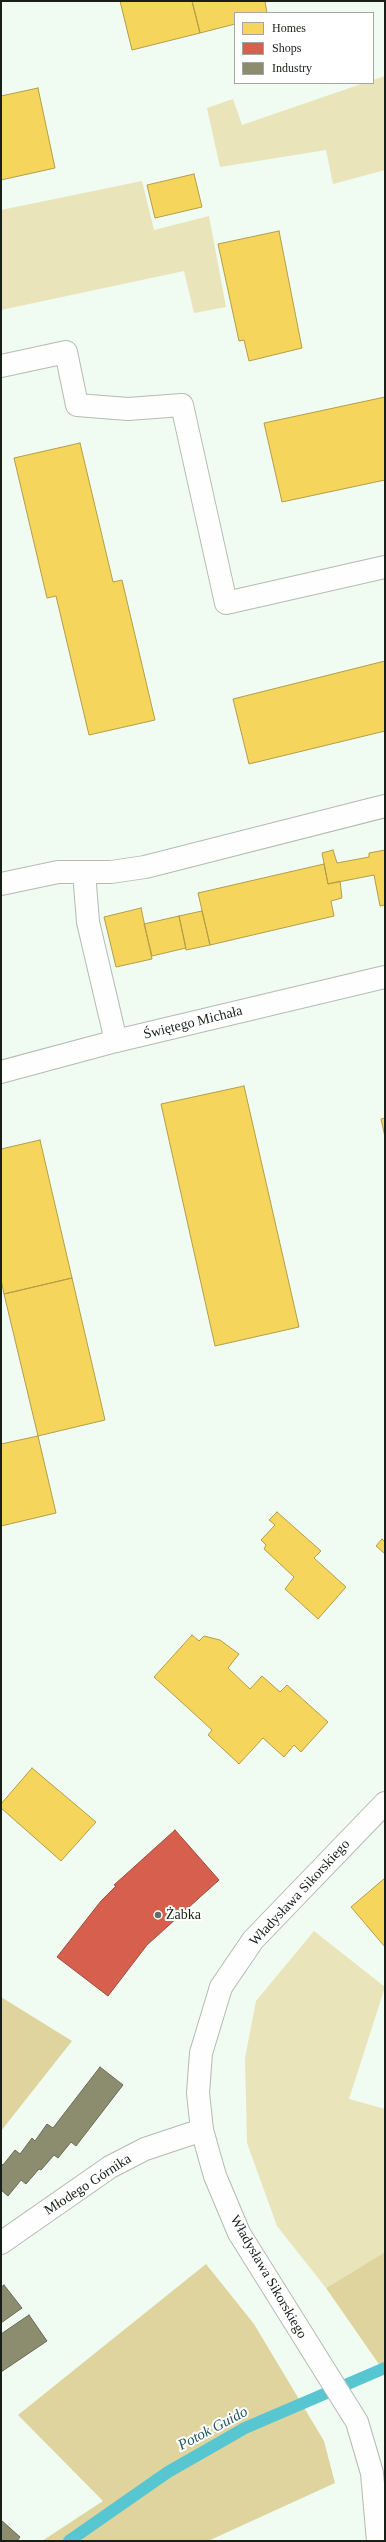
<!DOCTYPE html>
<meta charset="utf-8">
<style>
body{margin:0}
#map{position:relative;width:386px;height:2542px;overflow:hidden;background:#f0fbf2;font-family:Georgia,serif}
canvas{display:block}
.frame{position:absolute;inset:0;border:2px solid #181f19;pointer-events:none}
.legend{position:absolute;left:234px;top:12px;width:140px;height:72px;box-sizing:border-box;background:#fff;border:1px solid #a3a5a3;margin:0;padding:5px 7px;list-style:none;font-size:12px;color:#181f19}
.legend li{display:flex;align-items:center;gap:8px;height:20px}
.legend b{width:20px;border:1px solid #a3a5a3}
</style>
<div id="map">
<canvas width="386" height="2542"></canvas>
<div class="frame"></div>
<ul class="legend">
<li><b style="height:11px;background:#f6d55c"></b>Homes</li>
<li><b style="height:11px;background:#d6604d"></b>Shops</li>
<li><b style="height:11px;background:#8c8c6e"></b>Industry</li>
</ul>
</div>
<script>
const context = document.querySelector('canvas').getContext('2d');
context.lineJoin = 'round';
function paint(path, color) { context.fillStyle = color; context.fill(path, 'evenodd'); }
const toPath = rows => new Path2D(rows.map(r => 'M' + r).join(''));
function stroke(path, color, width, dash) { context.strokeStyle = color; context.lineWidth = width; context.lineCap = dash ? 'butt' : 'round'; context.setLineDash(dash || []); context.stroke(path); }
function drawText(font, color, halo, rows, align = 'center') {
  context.font = font + ' Georgia,serif'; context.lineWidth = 4; context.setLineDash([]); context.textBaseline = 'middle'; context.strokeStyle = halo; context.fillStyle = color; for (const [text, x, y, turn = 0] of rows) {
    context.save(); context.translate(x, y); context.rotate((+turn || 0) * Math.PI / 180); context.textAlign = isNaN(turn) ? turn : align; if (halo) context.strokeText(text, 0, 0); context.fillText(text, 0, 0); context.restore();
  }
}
paint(toPath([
 [385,76,385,170,333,184,326,150,220,167,207,108,233,99,242,125,364,83,373,83,373,80],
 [142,181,154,230,209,216,226,307,194,313,184,271,1,310,1,210],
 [314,1931,385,1987,349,2099,385,2109,385,2252,326,2288,277,2226,247,2143,245,2058,256,2001]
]), '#eae4ba');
paint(toPath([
 [1,1997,72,2041,1,2131],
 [385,2252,385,2373,326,2288],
 [206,2264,254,2324,324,2441,335,2483,208,2541,42,2541,103,2501,18,2415]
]), '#dfd49e');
const homes = toPath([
 [120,1,192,1,200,33,132,50,120,1],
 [192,1,265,1,267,13,235,13,235,24,200,33,192,1],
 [38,88,55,168,1,180,1,96,38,88],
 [194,174,202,207,155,218,147,185,194,174],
 [279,231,302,348,249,361,244,340,239,341,218,244,279,231],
 [385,397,385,480,282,502,264,423,385,397],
 [80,443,113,582,122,580,155,720,89,735,56,596,47,598,14,458,80,443],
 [385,661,385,731,249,764,233,699,385,661],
 [333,850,337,863,369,857,369,853,385,850,385,905,380,906,374,875,328,884,322,853,333,850],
 [324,864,328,884,340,881,342,898,331,901,334,916,210,945,198,893,324,864],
 [141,908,152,959,116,967,104,917,141,908],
 [202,911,210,945,186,950,179,916,202,911],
 [179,916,186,948,152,956,144,924,179,916],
 [244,1086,299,1327,215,1346,161,1104,244,1086],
 [385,1118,385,1137,381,1119,385,1118],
 [40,1140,72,1278,4,1294,1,1280,1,1149,40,1140],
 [72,1278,105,1420,38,1436,4,1294,72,1278],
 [38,1436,56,1513,1,1526,1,1444,38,1436],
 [277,1512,321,1551,314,1558,346,1587,318,1619,285,1589,294,1577,264,1549,266,1545,261,1540,275,1525,269,1520,277,1512],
 [382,1539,385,1542,385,1554,376,1546,382,1539],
 [192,1635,199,1641,204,1636,220,1640,239,1654,228,1668,250,1689,262,1676,280,1692,287,1685,328,1722,301,1752,294,1745,284,1757,263,1738,239,1764,208,1735,212,1730,154,1677,192,1635],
 [32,1768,96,1822,61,1861,1,1808,1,1804,32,1768],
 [385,1878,385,1947,351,1907,385,1878]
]);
paint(homes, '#f6d55c');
stroke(homes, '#b39e48', 1);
const shops = toPath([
 [175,1830,219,1880,147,1945,108,1996,57,1957,101,1901,116,1886,114,1885,175,1830]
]);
paint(shops, '#d6604d');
stroke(shops, '#9d4c3d', 1);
const industry = toPath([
 [100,2067,123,2085,76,2146,71,2142,58,2158,54,2155,41,2170,39,2169,26,2184,21,2180,8,2196,1,2190,1,2164,3,2165,15,2150,20,2154,32,2138,35,2141,47,2124,53,2128,100,2067],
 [4,2285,22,2308,1,2323,1,2287,4,2285],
 [29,2315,47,2341,1,2372,1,2334,29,2315],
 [1,2520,20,2537,17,2541,1,2541,1,2520]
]);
paint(industry, '#8c8c6e');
stroke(industry, '#696b54', 1);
stroke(toPath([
 [69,2541,168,2472,245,2428,385,2368]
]), '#57c6d1', 12);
const lane = toPath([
 [1,366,66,352,77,405,128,409,182,405,226,603,385,567],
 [84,872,88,922,116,1041],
 [1,884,58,872,111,872,145,867,385,806]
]);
const street = toPath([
 [1,1072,116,1041,385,977],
 [1,2243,110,2167,145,2149,202,2130]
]);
const secondary = toPath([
 [378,2541,372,2473,357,2422,239,2233,215,2176,202,2130,198,2093,201,2053,221,1987,253,1940,385,1803]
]);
stroke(lane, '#b3bbb4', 24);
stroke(street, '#b3bbb4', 24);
stroke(secondary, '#b3bbb4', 24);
stroke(lane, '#fdfefd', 22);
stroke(street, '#fdfefd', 22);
stroke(secondary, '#fdfefd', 22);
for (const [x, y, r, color] of [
 [158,1915,4,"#646c65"]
]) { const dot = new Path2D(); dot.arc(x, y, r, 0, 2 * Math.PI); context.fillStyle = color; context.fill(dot); stroke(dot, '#fff', 1.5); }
drawText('14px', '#181f19', '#fff', [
 ["Świętego Michała",193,1023,-14],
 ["Władysława Sikorskiego",300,1893,-47],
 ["Młodego Górnika",88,2185,-33],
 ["Władysława Sikorskiego",268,2277,60]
]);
drawText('14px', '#181f19', '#fff', [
 ["Żabka",166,1915]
], 'left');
drawText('italic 15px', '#235a63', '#fff', [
 ["Potok Guido",213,2429,-28]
]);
</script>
